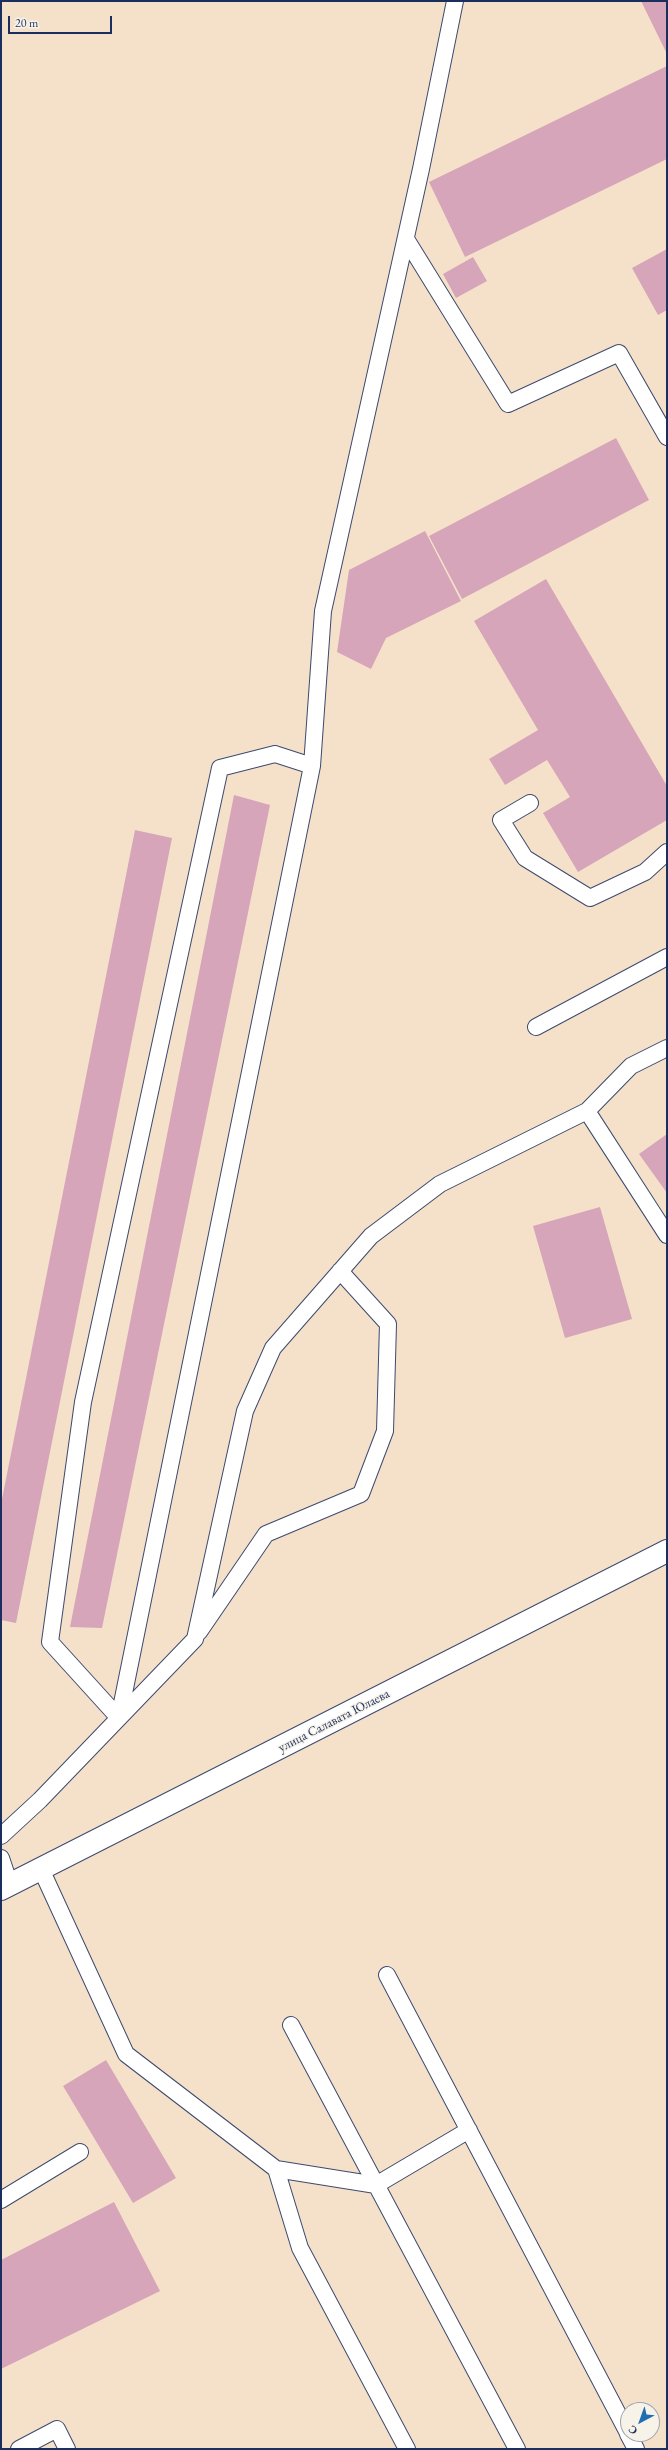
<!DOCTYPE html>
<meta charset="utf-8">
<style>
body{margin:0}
#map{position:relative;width:668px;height:2450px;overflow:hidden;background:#f5e1c9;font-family:"EB Garamond",serif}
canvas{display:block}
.frame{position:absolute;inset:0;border:2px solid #1b2f5e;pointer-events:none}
.north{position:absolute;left:620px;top:2402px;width:40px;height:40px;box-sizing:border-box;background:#f7f3e8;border:1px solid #9fa5b1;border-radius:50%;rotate:221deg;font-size:11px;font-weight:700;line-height:16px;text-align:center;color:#1b2f5e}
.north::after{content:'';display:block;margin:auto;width:14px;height:18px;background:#1f6fb2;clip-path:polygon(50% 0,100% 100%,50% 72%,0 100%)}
.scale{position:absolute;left:8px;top:16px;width:104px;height:18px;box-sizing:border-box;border:2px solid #1b2f5e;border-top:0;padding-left:5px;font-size:12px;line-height:14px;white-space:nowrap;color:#1b2f5e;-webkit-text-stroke:3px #f7f3e8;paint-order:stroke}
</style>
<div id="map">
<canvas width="668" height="2450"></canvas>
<div class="frame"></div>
<div class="north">С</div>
<div class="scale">20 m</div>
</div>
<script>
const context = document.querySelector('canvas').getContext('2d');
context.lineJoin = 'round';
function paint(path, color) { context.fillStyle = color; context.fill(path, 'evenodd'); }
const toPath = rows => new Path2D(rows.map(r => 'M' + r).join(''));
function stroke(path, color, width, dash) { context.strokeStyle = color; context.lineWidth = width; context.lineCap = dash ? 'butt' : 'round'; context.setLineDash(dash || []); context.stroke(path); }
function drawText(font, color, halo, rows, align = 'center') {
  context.font = font + ' "EB Garamond",serif'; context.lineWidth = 3; context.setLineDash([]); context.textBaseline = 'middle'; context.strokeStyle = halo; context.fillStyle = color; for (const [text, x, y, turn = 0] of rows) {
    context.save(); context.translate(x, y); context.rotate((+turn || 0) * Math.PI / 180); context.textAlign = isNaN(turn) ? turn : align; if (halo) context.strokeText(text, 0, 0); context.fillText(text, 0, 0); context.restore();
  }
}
paint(toPath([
 [641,1,667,1,667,54],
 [667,66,667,159,465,257,429,182],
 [667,249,667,310,658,315,632,268],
 [473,257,487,281,456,298,443,274],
 [616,438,649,500,462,599,429,536],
 [425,531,461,601,386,638,371,669,337,652,349,570],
 [546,579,667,786,667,820,578,872,543,813,570,797,547,760,505,785,489,759,538,730,474,621],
 [234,795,270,805,102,1628,70,1627],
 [135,830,172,838,16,1623,1,1620,1,1504],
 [667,1134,667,1193,639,1154],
 [600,1207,632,1319,565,1338,533,1226],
 [106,2060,176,2178,133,2203,63,2086],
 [114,2202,160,2291,1,2369,1,2260]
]), '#d6a5b9');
const lane = toPath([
 [406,239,508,404,619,353,667,437],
 [275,754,312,766,119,1718,50,1642,83,1402,220,768,275,754],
 [312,766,323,611,421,169,455,1],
 [530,803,501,820,525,858,590,898,645,872,667,852],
 [536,1027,667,957],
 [667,1048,631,1066,587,1111,667,1235],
 [199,1632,266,1534,361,1494,385,1431,388,1324,340,1271],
 [1,1836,40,1800,195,1639,245,1411,273,1348,371,1236,440,1184,587,1111],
 [1,1858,10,1885],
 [41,1869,126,2054,276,2169],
 [387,1975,628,2433],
 [291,2025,517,2449],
 [1,2200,80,2152],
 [628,2434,636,2449],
 [19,2449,57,2429,67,2449],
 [407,2449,300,2248,276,2169,376,2185,469,2130]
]);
const secondary = toPath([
 [1,1889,667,1551]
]);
stroke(lane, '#3c4a6e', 18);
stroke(secondary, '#3c4a6e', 24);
stroke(lane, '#fff', 16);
stroke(secondary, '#fff', 22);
drawText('13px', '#1b2f5e', '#f7f3e8', [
 ["улица Салавата Юлаева",334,1721,-27]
]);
</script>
